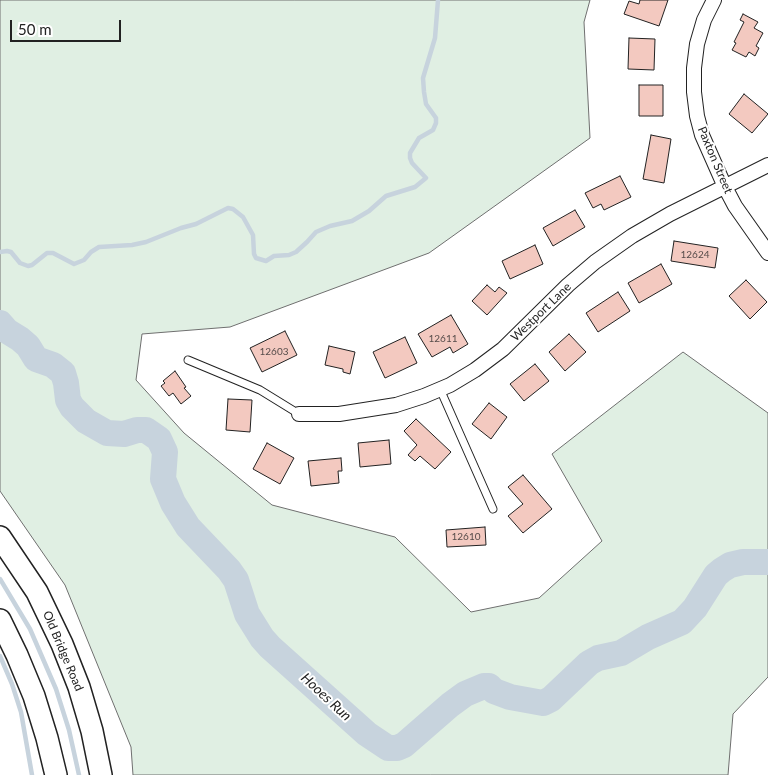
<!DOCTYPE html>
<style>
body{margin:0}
#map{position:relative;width:768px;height:775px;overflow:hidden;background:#fff;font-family:Lato,sans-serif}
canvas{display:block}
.scale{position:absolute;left:10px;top:20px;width:111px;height:22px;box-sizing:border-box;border:2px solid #222;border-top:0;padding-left:6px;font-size:15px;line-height:18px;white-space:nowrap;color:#222;-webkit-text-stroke:4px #fff;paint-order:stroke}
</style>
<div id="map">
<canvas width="768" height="775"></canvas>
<div class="scale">50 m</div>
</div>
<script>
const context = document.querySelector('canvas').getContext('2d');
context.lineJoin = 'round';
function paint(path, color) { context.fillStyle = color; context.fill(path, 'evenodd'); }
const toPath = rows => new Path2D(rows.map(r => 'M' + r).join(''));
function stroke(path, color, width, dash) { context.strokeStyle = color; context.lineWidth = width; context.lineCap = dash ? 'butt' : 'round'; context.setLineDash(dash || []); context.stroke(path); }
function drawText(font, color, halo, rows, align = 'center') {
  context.font = font + ' Lato,sans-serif'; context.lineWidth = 4; context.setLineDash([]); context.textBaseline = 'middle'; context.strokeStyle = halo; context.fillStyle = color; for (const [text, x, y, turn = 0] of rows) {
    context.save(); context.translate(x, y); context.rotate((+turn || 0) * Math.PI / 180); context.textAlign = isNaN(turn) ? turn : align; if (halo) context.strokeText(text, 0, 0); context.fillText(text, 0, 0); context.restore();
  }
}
const green = toPath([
 [0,0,590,0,584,22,590,138,429,253,230,327,142,334,136,380,184,433,272,505,395,537,471,612,539,598,602,541,552,454,683,352,768,413,768,677,733,714,728,775,133,775,131,747,65,585,0,491,0,0]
]);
paint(green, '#e0efe3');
stroke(green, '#6f6f6f', 1);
stroke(toPath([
 [0,252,7,251,11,252,20,263,28,266,32,265,47,253,53,253,74,264,84,260,91,252,99,247,132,245,146,242,181,228,196,224,228,208,233,209,243,217,253,235,254,254,256,258,266,261,274,256,289,255,296,252,307,242,316,232,330,226,352,221,369,211,386,196,415,187,426,178,412,163,410,158,410,153,419,138,433,130,436,123,436,118,426,104,424,92,423,78,435,38,438,0],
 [0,579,30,629,56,689,69,730,79,775],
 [0,656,12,684,21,712,32,775]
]), '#c7d3dd', 4.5);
stroke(toPath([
 [0,323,7,331,20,339,28,346,36,359,53,365,63,373,66,383,68,400,72,407,86,421,107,433,124,434,137,430,146,430,159,439,165,452,163,479,173,503,188,527,229,570,236,580,247,614,262,638,270,647,367,734,388,748,397,748,404,745,450,705,465,694,484,686,489,686,494,691,510,697,543,703,551,699,589,663,598,658,621,653,648,637,682,622,695,608,716,575,722,570,730,565,743,562,768,562]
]), '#c7d3dd', 26);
const building = toPath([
 [640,0,668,0,659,26,624,14,629,1,639,4,640,0],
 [743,14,758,22,754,28,763,33,756,46,759,48,755,56,749,52,746,57,732,50,736,43,734,42,744,22,740,20,743,14],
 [629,38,655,39,654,70,628,69,629,38],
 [639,85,663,85,663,116,639,116,639,85],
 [744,94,768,114,752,133,729,114,744,94],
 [651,135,671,139,664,183,643,179,651,135],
 [620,176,631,197,604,210,601,204,593,208,585,193,620,176],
 [575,210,585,227,553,246,543,228,575,210],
 [674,241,718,248,715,268,671,261,674,241],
 [535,245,543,264,510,279,502,261,535,245],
 [661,264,672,284,639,303,628,283,661,264],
 [746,280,767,302,750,319,729,296,746,280],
 [487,285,495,292,499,287,507,293,487,315,472,301,487,285],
 [618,292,630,311,598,332,586,313,618,292],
 [451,315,468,344,453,353,450,347,432,357,418,334,451,315],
 [285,331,297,355,262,372,250,348,285,331],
 [569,334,586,352,565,371,549,352,569,334],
 [405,337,417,363,385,378,373,352,405,337],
 [329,346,355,352,350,374,343,372,343,369,325,365,329,346],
 [535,364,549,381,524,401,510,384,535,364],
 [175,371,186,387,184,388,191,396,181,404,173,393,169,396,161,386,165,383,163,381,175,371],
 [228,399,252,400,250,432,226,430,228,399],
 [489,403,507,417,491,439,472,424,489,403],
 [416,419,451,452,435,469,420,456,415,461,408,455,417,445,404,431,416,419],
 [389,440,391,464,360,467,358,443,389,440],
 [267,443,294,458,280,484,253,469,267,443],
 [341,458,342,471,338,471,339,483,311,486,308,461,341,458],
 [523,475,552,509,523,533,508,516,523,504,508,487,523,475],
 [485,527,486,545,447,547,446,530,485,527]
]);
paint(building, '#f3c9c0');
stroke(building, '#222', 1);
const service = toPath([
 [188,360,260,390,299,414],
 [440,389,493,509]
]);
const minor = toPath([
 [714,0,704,20,697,44,694,68,694,92,697,116,702,135,725,187,735,206,768,253],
 [299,414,339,414,396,405,424,396,450,385,475,370,503,349,568,285,595,262,632,236,670,214,768,165]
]);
const primary = toPath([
 [0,537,37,592,62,644,79,687,92,731,101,775],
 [0,620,17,655,34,696,47,738,56,775]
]);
stroke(service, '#222', 9);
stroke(minor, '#222', 16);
stroke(primary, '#222', 24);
stroke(service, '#fff', 7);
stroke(minor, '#fff', 14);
stroke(primary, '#fff', 21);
drawText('10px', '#564c4a', null, [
 ["12624",695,255],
 ["12611",443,339],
 ["12603",274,352],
 ["12610",466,537]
]);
drawText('12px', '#222', '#fff', [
 ["Paxton Street",715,160,67],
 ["Westport Lane",541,312,-44],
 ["Old Bridge Road",63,651,67]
]);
drawText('italic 14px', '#222', '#fff', [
 ["Hooes Run",326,697,43]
]);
</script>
